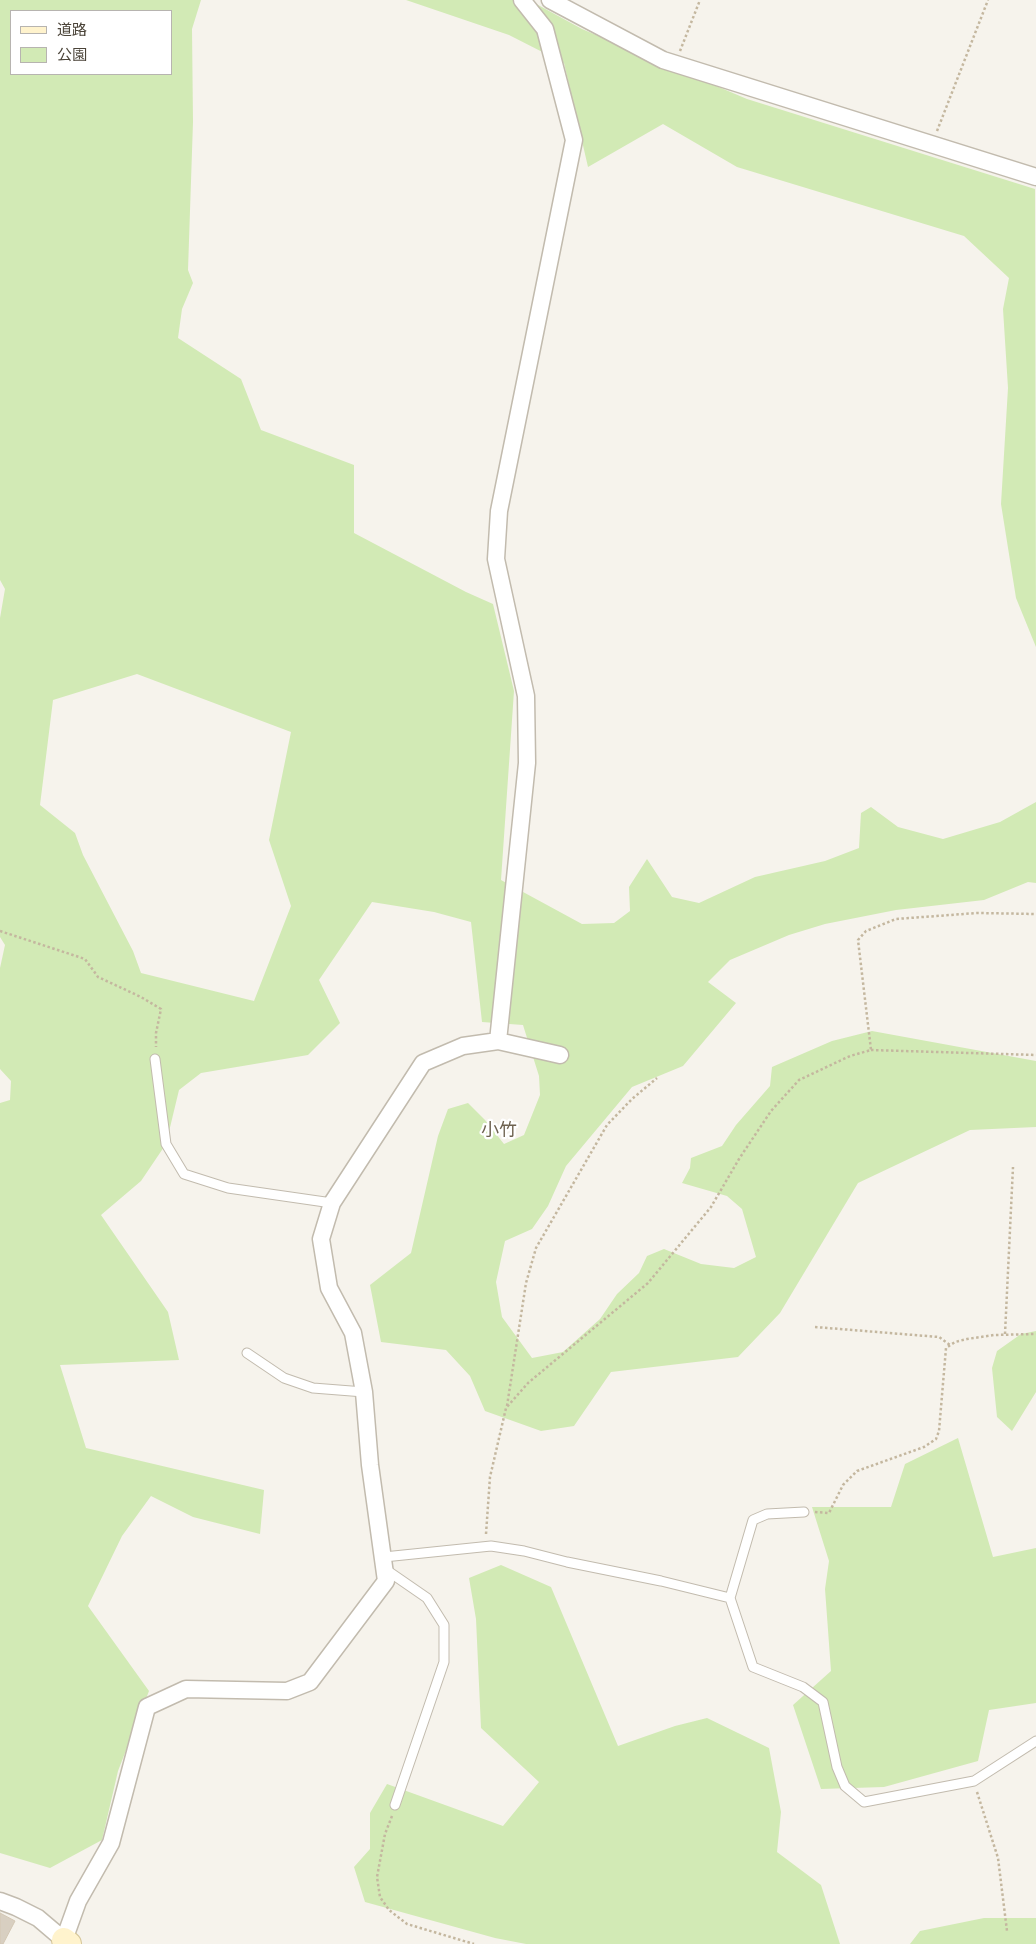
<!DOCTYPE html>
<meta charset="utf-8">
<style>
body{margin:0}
#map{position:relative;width:1036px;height:1944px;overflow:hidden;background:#f6f3ec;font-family:Poppins,"Noto Sans JP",sans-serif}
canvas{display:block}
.legend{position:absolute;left:10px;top:10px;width:162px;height:65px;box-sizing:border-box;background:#fff;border:1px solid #b7b4b0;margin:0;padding:6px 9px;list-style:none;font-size:15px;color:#4b4439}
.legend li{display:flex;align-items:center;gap:10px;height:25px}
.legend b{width:25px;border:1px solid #b7b4b0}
</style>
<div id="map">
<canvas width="1036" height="1944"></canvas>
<ul class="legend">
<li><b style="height:6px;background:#fff3cd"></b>道路</li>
<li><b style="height:14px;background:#d2eab5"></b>公園</li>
</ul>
</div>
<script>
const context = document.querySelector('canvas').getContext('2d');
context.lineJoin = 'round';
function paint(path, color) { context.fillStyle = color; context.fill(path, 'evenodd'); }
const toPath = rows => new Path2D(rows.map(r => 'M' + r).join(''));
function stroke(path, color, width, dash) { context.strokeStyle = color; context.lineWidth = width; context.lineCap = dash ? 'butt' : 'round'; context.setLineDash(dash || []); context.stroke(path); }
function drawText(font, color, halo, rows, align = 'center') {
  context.font = font + ' Poppins,"Noto Sans JP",sans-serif'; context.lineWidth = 4.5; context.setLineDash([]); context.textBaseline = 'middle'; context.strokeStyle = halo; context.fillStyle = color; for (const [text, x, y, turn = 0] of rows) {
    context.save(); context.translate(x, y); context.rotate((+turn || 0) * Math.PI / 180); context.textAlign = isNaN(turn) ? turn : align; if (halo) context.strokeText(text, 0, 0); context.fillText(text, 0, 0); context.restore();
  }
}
paint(toPath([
 [0,0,201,0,192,29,193,122,188,270,193,283,182,309,178,338,241,379,261,430,354,465,354,533,466,592,493,604,514,691,501,880,582,924,614,923,630,911,629,887,647,859,672,897,699,903,755,877,825,861,859,848,861,813,871,807,898,827,943,839,1000,822,1036,802,1036,883,1028,882,984,900,896,910,825,924,789,935,730,960,708,982,736,1003,683,1066,632,1087,566,1166,548,1206,532,1229,505,1241,496,1282,502,1317,532,1358,563,1352,600,1319,617,1294,639,1273,647,1256,664,1249,701,1264,734,1268,756,1257,742,1209,727,1196,682,1183,690,1168,691,1158,722,1146,736,1125,770,1086,772,1067,832,1041,872,1031,1036,1061,1036,1127,970,1130,858,1183,780,1313,738,1357,611,1372,574,1426,541,1431,485,1411,470,1376,446,1350,381,1342,370,1285,411,1253,438,1136,448,1109,468,1103,485,1120,504,1144,524,1135,540,1095,539,1076,523,1025,482,1022,471,922,434,912,372,902,319,980,340,1023,308,1055,201,1073,179,1090,166,1144,141,1181,101,1215,168,1312,179,1360,60,1365,86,1448,264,1490,260,1534,193,1517,151,1496,122,1536,88,1606,149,1691,118,1771,102,1840,50,1868,0,1853,0,1103,10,1100,11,1081,0,1069,0,968,5,945,0,937,0,618,5,589,0,580],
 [11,11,171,11,171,74,11,74],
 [137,674,291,732,269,840,291,906,254,1001,141,973,133,951,83,855,75,833,40,805,53,700],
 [406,0,529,0,582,29,747,99,1035,189,1036,647,1016,598,1001,504,1008,388,1003,309,1009,278,964,236,737,167,663,124,588,167,564,63,509,35],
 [1036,1331,1036,1392,1012,1431,997,1417,992,1368,997,1351,1021,1334],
 [958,1438,993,1557,1036,1548,1036,1703,989,1710,978,1761,884,1787,821,1789,793,1705,831,1671,825,1589,829,1561,812,1507,891,1507,905,1464],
 [501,1565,551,1587,618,1746,675,1726,707,1718,769,1748,781,1812,777,1852,821,1885,840,1944,526,1944,495,1938,365,1902,354,1867,370,1849,370,1813,387,1784,503,1826,539,1782,481,1728,476,1619,469,1578],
 [984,1918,1036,1918,1036,1944,910,1944,920,1931]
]), '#d2eab5');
const building = toPath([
 [0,1913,15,1921,3,1944,0,1944,0,1913]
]);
paint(building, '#d8cfc1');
stroke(building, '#d3c7b4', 1);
const lane = toPath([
 [155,1059,166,1144,184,1174,228,1188,332,1203],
 [247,1353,284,1378,313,1388,364,1392],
 [384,1557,491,1546,524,1551,567,1562,661,1581,730,1598,753,1520,767,1514,804,1512],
 [385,1569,427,1598,444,1625,444,1662,395,1805],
 [730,1598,753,1667,803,1687,823,1702,837,1767,845,1786,864,1802,974,1781,1036,1741]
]);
const street = toPath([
 [550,0,663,60,1036,177],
 [498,1041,527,763,526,696,496,559,499,511,574,140,545,29,522,0],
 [0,1901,16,1907,38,1918,64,1940,78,1901,111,1843,147,1707,186,1689,287,1691,310,1682,386,1581,370,1465,364,1392,353,1333,329,1288,321,1239,332,1203,423,1063,463,1046,498,1041,560,1055]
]);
const secondary = toPath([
 [64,1940,69,1944]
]);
stroke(lane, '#c2bbae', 11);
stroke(street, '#c2bbae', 19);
stroke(secondary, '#d6c79b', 26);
stroke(toPath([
 [680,51,700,0],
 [937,131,988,0],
 [0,931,85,959,98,977,141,997,161,1009,156,1033,156,1047],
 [871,1050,1036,1055],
 [815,1327,939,1337,950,1345],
 [1005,1334,1013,1167],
 [507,1406,526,1283,536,1248,607,1125,632,1099,657,1078],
 [815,1512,829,1513,843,1485,857,1471,924,1447,936,1439,939,1431,946,1348,955,1342,967,1339,994,1335,1036,1334],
 [486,1534,490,1477,506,1408,528,1383,648,1283,711,1207,739,1159,771,1111,799,1080,850,1056,871,1050,858,940,866,931,896,919,977,913,1036,914],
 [977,1792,998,1858,1007,1931],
 [392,1816,385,1834,377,1877,380,1897,389,1910,407,1924,474,1944]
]), '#c4b79f', 2.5, [2.5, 2.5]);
stroke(lane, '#fff', 9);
stroke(street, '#fff', 16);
stroke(secondary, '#fff3cd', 24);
drawText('18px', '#6e6250', '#fff', [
 ["小竹",499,1131]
]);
</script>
